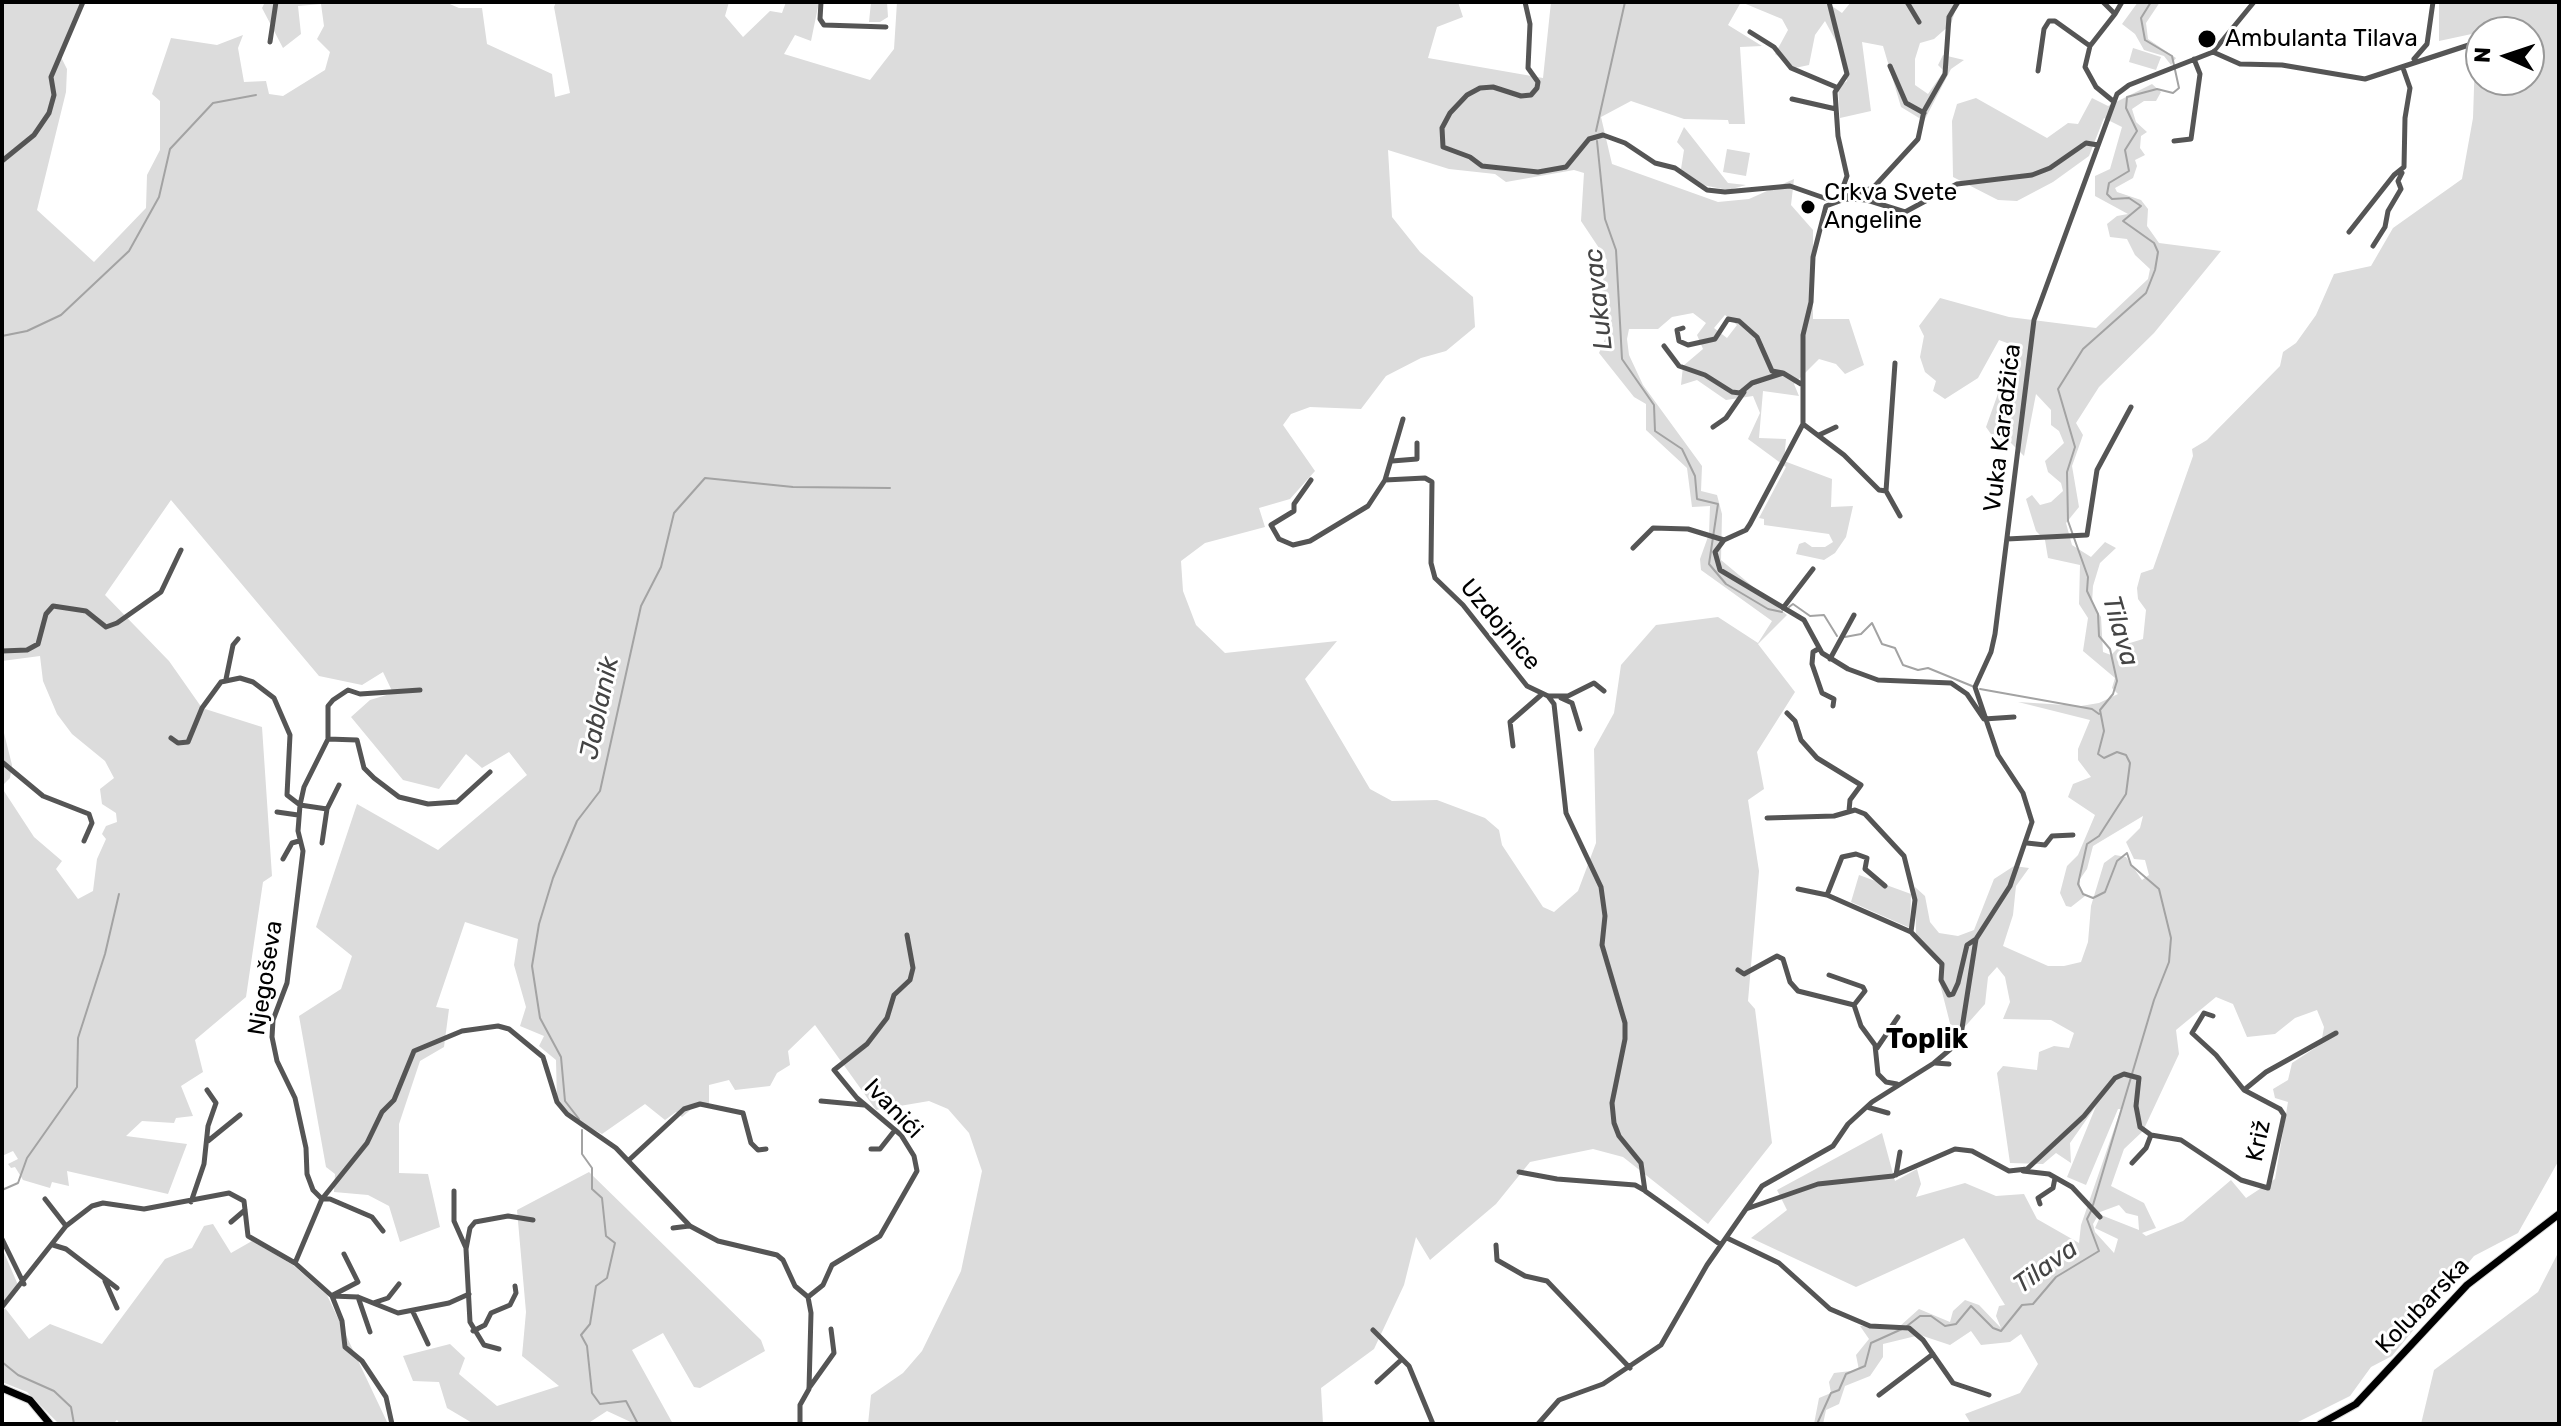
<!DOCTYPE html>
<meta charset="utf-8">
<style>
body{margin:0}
#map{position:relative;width:2561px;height:1426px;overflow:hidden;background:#fff;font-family:Rubik,sans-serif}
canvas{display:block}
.frame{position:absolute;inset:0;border:4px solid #000;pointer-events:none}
.north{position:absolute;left:2465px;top:16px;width:80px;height:80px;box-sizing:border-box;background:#fff;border:2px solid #999;border-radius:50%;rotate:273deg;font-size:22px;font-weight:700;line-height:32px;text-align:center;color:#000}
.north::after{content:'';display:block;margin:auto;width:28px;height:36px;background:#000;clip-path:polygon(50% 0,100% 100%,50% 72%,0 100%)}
</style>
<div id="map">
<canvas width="2561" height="1426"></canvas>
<div class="frame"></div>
<div class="north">N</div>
</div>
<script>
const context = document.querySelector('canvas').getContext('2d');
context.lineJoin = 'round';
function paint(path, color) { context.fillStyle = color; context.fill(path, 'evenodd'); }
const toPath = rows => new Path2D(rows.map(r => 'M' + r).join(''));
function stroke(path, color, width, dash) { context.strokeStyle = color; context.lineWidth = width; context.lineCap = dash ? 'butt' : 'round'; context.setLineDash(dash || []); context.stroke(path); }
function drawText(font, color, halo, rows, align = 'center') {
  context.font = font + ' Rubik,sans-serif'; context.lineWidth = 6; context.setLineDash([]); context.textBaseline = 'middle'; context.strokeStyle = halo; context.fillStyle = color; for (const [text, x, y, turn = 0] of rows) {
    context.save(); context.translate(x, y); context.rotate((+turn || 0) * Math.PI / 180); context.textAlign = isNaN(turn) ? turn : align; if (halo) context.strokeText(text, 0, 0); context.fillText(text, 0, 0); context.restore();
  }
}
paint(toPath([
 [2,2,83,2,60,55,67,69,66,92,37,210,94,262,146,208,147,175,160,150,160,101,152,94,171,38,217,45,243,35,238,48,244,82,266,81,269,94,283,96,325,70,330,52,317,39,324,26,321,4,298,6,301,34,283,48,262,8,265,2,445,2,459,8,482,8,487,44,552,74,555,97,570,93,554,7,556,2,729,2,725,16,743,37,770,11,782,13,786,2,819,2,811,41,795,35,784,54,870,80,894,49,897,2,1458,2,1463,17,1437,27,1428,58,1543,78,1551,2,1826,2,1842,13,1851,2,1958,2,1951,24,1934,39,1920,43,1915,59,1915,85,1928,94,1944,71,1938,65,1943,55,1964,60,1951,69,1924,121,1901,107,1883,46,1862,42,1871,111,1840,118,1838,88,1847,81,1838,45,1825,21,1815,35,1809,65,1795,68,1775,54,1788,30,1782,19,1741,2,1728,25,1762,46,1740,47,1745,124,1729,124,1728,120,1684,119,1631,101,1601,117,1612,164,1718,202,1749,199,1794,179,1791,205,1813,230,1813,319,1849,319,1864,365,1845,374,1836,364,1819,359,1794,384,1799,396,1763,391,1759,438,1786,439,1784,461,1832,479,1831,507,1853,506,1846,537,1835,553,1824,560,1796,554,1799,544,1805,542,1812,547,1825,547,1833,542,1829,534,1764,525,1764,519,1759,518,1786,467,1748,439,1760,413,1753,396,1726,400,1697,380,1681,385,1683,366,1703,349,1697,335,1706,323,1693,313,1672,317,1658,329,1629,329,1627,339,1629,355,1643,385,1702,466,1701,491,1717,495,1722,514,1721,560,1787,615,1758,644,1795,692,1757,752,1764,789,1748,800,1759,871,1748,1001,1755,1009,1772,1143,1708,1224,1623,1157,1593,1149,1530,1162,1496,1204,1430,1260,1416,1237,1404,1285,1374,1349,1321,1388,1323,1424,868,1424,871,1395,903,1373,922,1351,961,1271,982,1171,969,1133,948,1109,929,1101,876,1110,815,1025,788,1051,790,1065,777,1073,770,1086,735,1090,729,1080,709,1085,709,1107,695,1106,682,1117,676,1112,665,1120,645,1104,602,1134,576,1120,557,1102,556,1060,539,1046,544,1036,520,1026,526,1007,514,965,518,939,465,922,436,1007,449,1009,444,1047,420,1061,399,1124,399,1173,428,1174,440,1227,400,1242,389,1206,368,1195,334,1192,335,1174,326,1167,299,1016,341,989,352,956,316,927,357,804,438,850,527,775,509,752,482,768,466,754,439,789,403,780,351,717,370,700,393,693,383,672,362,685,319,676,171,500,105,595,169,661,202,708,262,727,272,876,263,882,246,997,195,1040,203,1072,181,1086,193,1116,176,1118,174,1123,142,1121,126,1136,187,1144,168,1194,67,1171,69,1186,52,1182,50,1188,23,1180,15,1167,11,1168,8,1164,18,1159,13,1151,2,1156,2,788,34,837,62,861,56,869,78,899,93,891,97,859,106,839,102,834,106,826,117,822,116,813,102,804,100,789,114,778,105,761,72,734,57,714,43,681,40,656,2,661],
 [1388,150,1449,169,1495,174,1506,182,1574,170,1584,173,1581,221,1607,260,1601,291,1611,325,1599,353,1634,397,1646,404,1646,430,1687,468,1692,507,1710,506,1709,534,1700,559,1701,570,1772,621,1758,643,1718,617,1656,625,1621,665,1614,713,1594,749,1596,843,1578,891,1554,912,1543,907,1502,845,1499,830,1485,818,1437,800,1392,801,1370,789,1305,679,1337,641,1225,653,1196,625,1183,591,1181,561,1205,543,1265,527,1259,508,1290,499,1315,471,1283,425,1291,414,1310,407,1361,409,1386,376,1421,358,1446,351,1475,327,1473,297,1420,252,1392,217],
 [1725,315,1737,325,1727,338,1714,328],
 [871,2,887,2,888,17,880,22,869,22],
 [2138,2,2160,2,2146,23,2148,39,2176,58,2171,65,2164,56,2144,50,2135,34,2122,24],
 [2439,2,2559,2,2559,1160,2518,1233,2474,1256,2392,1356,2371,1367,2350,1396,2294,1424,1971,1424,1965,1414,2020,1393,2038,1364,2021,1334,2010,1342,1981,1345,1971,1331,1950,1345,1920,1335,1883,1344,1883,1357,1870,1376,1845,1386,1839,1404,1826,1410,1823,1424,1814,1424,1819,1398,1831,1393,1829,1382,1834,1373,1859,1370,1856,1355,1869,1339,1860,1326,1900,1326,1919,1309,1950,1322,1953,1311,1965,1300,1979,1305,2001,1328,1996,1316,1999,1306,2005,1305,1964,1238,1856,1287,1751,1238,1787,1210,1777,1190,1882,1133,1895,1181,1917,1169,1921,1184,1916,1197,1965,1183,1996,1196,2024,1194,2037,1219,2079,1243,2081,1225,2121,1109,2118,1109,2086,1185,2067,1177,2096,1106,2070,1143,2071,1163,2056,1153,2043,1164,2010,1163,1997,1073,2003,1066,2037,1070,2039,1052,2054,1046,2069,1048,2074,1033,2051,1020,2003,1019,2010,1002,2005,977,1997,967,1988,977,1985,1004,1954,1039,1939,980,1943,963,1916,936,1915,887,1925,896,1930,922,1939,933,1958,936,1974,930,1994,879,2014,866,2029,868,2016,886,2013,915,2003,946,2048,966,2064,966,2081,962,2088,942,2091,906,2104,863,2115,855,2126,857,2142,880,2149,875,2145,860,2134,859,2126,842,2140,828,2143,816,2093,846,2087,869,2080,879,2080,889,2085,896,2071,907,2066,906,2060,893,2067,866,2078,855,2095,815,2068,797,2073,784,2091,777,2078,760,2078,749,2090,720,2018,702,2081,706,2099,703,2118,694,2112,688,2115,678,2083,651,2088,618,2079,604,2080,565,2048,558,2045,540,2036,531,2026,499,2032,495,2040,505,2051,502,2063,491,2061,483,2048,472,2045,461,2064,443,2059,431,2051,425,2051,410,2036,394,2024,456,2011,443,1993,437,1986,427,2015,346,1999,340,1978,378,1945,399,1933,391,1936,381,1925,372,1920,357,1924,336,1919,326,1940,298,2009,317,2096,328,2148,279,2150,269,2135,255,2127,239,2110,237,2107,224,2117,216,2128,214,2095,196,2095,176,2110,169,2122,127,2104,118,2089,156,2053,182,2017,201,1998,200,1953,177,1952,121,1957,104,1976,98,2047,138,2068,123,2078,124,2092,98,2108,106,2152,84,2161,92,2156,101,2144,101,2132,109,2136,122,2147,132,2141,136,2140,148,2145,155,2135,160,2137,166,2133,178,2115,188,2117,192,2141,200,2148,209,2147,226,2159,243,2221,251,2154,333,2099,387,2076,423,2083,435,2072,466,2079,507,2066,523,2072,545,2091,557,2105,542,2116,548,2100,563,2093,586,2092,603,2101,617,2103,652,2111,655,2120,646,2143,639,2146,610,2138,599,2137,588,2141,573,2153,569,2193,456,2192,449,2207,440,2280,366,2283,352,2296,343,2316,315,2334,274,2371,266,2393,228,2462,179,2473,118,2475,58,2481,58,2481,80,2529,80,2529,32,2481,32,2439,41],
 [2216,997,2233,1004,2247,1037,2275,1034,2295,1018,2317,1010,2324,1027,2321,1044,2292,1063,2288,1080,2273,1089,2275,1098,2288,1102,2275,1179,2246,1198,2231,1180,2183,1221,2146,1236,2142,1233,2156,1228,2144,1203,2111,1186,2124,1149,2143,1131,2179,1054,2176,1030],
 [2119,1205,2126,1213,2138,1216,2139,1230,2101,1215,2095,1228,2118,1239,2114,1253,2095,1232,2093,1224,2100,1212],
 [2133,48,2161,57,2156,70,2129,62],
 [1684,127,1728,183,1746,185,1728,190,1702,185,1681,169,1684,150,1677,142],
 [1727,149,1750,153,1746,176,1723,172],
 [2,725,12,765,10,778,2,786],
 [1859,875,1911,894,1910,928,1851,902],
 [589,1172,761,1340,765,1351,700,1388,694,1387,663,1333,632,1350,673,1424,635,1424,607,1411,587,1424,474,1424,447,1408,439,1382,413,1381,403,1356,450,1344,465,1358,459,1374,497,1406,559,1386,522,1356,526,1312,517,1210],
 [213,1224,231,1253,252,1241,293,1265,327,1295,388,1424,120,1424,117,1420,113,1424,59,1424,27,1392,2,1382,2,1312,5,1308,29,1339,50,1324,102,1344,165,1259,192,1248,204,1226],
 [2,1248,18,1285,2,1303],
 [2559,1251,2559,1424,2421,1424,2434,1370,2538,1292]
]), '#dcdcdc');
stroke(toPath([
 [1596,131,1625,2],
 [1597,141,1605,219,1616,250,1622,359,1654,405,1655,431,1682,449,1695,476,1697,499,1718,504,1709,564,1726,584,1768,609,1782,612],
 [2,345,2,336,27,331,61,315,129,251,159,197,170,149,213,103,256,95],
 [1789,607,1793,604,1810,616,1824,615,1837,636],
 [1845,637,1861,634,1872,623,1882,644,1895,648,1903,665,1918,670,1928,668,1972,686],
 [1980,689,2092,709,2099,714],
 [579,1119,565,1101,561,1057,540,1018,532,966,539,924,553,878,577,821,600,791,641,606,661,567,674,513,705,478,793,487,890,488],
 [582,1130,582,1154,592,1168,592,1189,602,1198,606,1236,615,1243,607,1278,596,1286,590,1324,581,1335,587,1346,592,1393,600,1404,626,1401,638,1424],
 [2,1190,18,1183,27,1158,77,1087,78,1038,105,954,119,894],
 [2093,1205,2154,1000,2169,962,2171,938,2159,889,2131,865,2127,853,2117,861,2105,892,2093,898,2083,894,2078,884,2087,844,2099,836,2126,794,2130,763,2126,755,2117,752,2104,758,2098,754,2104,731,2100,710,2113,694,2117,681,2110,649,2099,636,2098,614,2087,591,2088,577,2068,521,2067,472,2075,447,2058,389,2083,349,2146,293,2155,270,2158,252,2154,243,2123,221,2141,206,2129,198,2112,199,2107,194,2109,183,2129,171,2125,150,2137,131,2126,108,2127,97,2157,89,2173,93,2179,88,2172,56,2145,40,2141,18,2151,2],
 [1907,1326,1920,1316,1931,1316,1945,1326,1956,1324,1971,1306,1993,1328,2001,1331,2022,1305,2033,1304,2056,1277,2099,1251,2087,1219,2091,1211],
 [2,1362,18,1375,54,1391,71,1407,74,1424],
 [1817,1424,1831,1393,1839,1390,1846,1374,1865,1366,1871,1343,1902,1329]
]), '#a3a3a3', 2);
const major = toPath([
 [2,1388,30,1400,50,1424],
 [2320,1424,2356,1404,2467,1285,2559,1214]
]);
stroke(major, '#dbdbdb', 9);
stroke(toPath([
 [821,2,820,19,824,25,886,27],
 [1525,2,1530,24,1528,68,1538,82,1537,88,1531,95,1521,96,1493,87,1480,88,1467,95,1450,113,1442,128,1443,147,1470,157,1482,166,1538,172,1566,167,1589,139,1603,135,1625,143,1655,163,1675,168,1707,190,1725,192,1790,186,1833,201],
 [1829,2,1847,74,1835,92,1838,136,1847,176,1840,195],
 [1907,2,1919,22],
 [2115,14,2122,2],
 [1750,32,1774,47,1791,68,1836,87],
 [270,42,276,2],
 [2090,46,2115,14,2103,2],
 [2213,52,2240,64,2282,65,2365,79,2481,41],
 [2414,59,2427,44,2433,2],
 [1890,66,1906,103,1924,113],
 [2038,71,2044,29,2049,21,2055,21,2090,46,2085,67,2096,87,2113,101],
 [1792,99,1836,109],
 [2174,141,2191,139,2200,74,2194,59],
 [2,161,34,135,49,113,54,95,51,77,83,2],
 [1838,199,1873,188,1918,139,1924,111,1945,74,1949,17,1958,2],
 [2349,232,2394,175,2404,167,2405,118,2410,88,2403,68],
 [2373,246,2385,227,2388,211,2401,189,2398,181,2402,173],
 [1683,328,1677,330,1679,341,1688,345,1715,339,1728,319,1739,321,1757,337,1772,371,1783,373],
 [1664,346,1679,366,1705,375,1732,392,1740,393,1752,383,1783,373,1801,384],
 [1803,424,1844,455,1879,490,1886,491,1895,363],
 [1713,427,1726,418,1744,392],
 [1819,435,1836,427],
 [1392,461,1417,459,1417,443],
 [1311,480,1294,504,1294,511,1271,525,1279,539,1293,545,1310,541,1368,506,1385,480,1403,419],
 [1385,480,1425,478,1432,482,1431,563,1435,578,1463,605,1527,686,1548,696,1554,704,1566,813,1601,887,1605,916,1602,945,1625,1023,1625,1039,1612,1103,1614,1123,1619,1136,1641,1163,1645,1191,1721,1245],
 [1886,491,1900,516],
 [2007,539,2087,535,2097,470,2131,407],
 [1633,548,1653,528,1688,529,1724,540],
 [1783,608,1813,569],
 [1818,649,1813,652,1812,664,1822,693,1834,699,1833,706],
 [2,651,27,650,38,644,46,614,53,606,86,611,106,627,117,623,161,592,181,550],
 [1830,659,1854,615],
 [226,679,233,645,238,639],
 [1549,696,1568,696,1594,683,1604,691],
 [1561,698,1572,703,1580,729],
 [1787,713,1795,721,1801,740,1817,758,1861,785,1850,800,1849,811],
 [2014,717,1984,719,1967,694,1951,683,1878,680,1848,669,1822,653,1804,620,1720,570,1715,552,1724,540,1746,530,1750,524,1803,424,1803,335,1811,302,1813,257,1826,206,1845,199,1867,200,1905,212,1957,184,2032,175,2050,168,2086,143,2098,145],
 [171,738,178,743,188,742,202,708,221,682,240,678,253,682,274,698,290,735,287,795,300,805,327,809],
 [328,739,357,740,364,768,374,778,399,797,428,804,457,802,490,772],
 [1513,746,1510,722,1541,695],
 [2,762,43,796,89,814,92,823,84,841],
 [277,812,298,815],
 [1767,818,1834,816,1855,810,1865,814,1904,856,1915,900,1911,932],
 [322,843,327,809,339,785],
 [2027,843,2045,845,2052,836,2073,835],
 [283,859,292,843,299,841],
 [1798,889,1827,895,1911,932,1942,964,1941,980,1949,995,1953,994,1958,983,1967,945,1976,939],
 [1827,895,1842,857,1856,854,1867,858,1865,869,1885,886],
 [1738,970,1744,974,1777,956,1783,959,1790,982,1798,991,1854,1005,1861,1026,1875,1045,1878,1074,1886,1082,1897,1084],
 [1829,975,1863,987,1865,991,1854,1005],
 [1877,1048,1898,1017],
 [1935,1063,1949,1064],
 [2244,1090,2266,1072,2336,1033],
 [821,1101,864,1105],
 [1867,1107,1888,1113],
 [208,1141,240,1115],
 [871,1149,880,1149,895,1130],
 [629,1160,684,1109,700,1104,743,1113,751,1143,758,1150,766,1149],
 [2132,1163,2146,1148,2151,1135],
 [2023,1171,2049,1174,2072,1187,2100,1217],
 [1519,1172,1557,1179,1635,1185,1644,1190],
 [1896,1175,1900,1152],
 [454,1191,454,1221,466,1248],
 [45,1199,66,1226],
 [322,1199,367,1143,382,1112,394,1100,414,1051,462,1031,498,1026,509,1029,543,1057,557,1102,567,1114,616,1148,690,1226,718,1241,777,1255,783,1260,795,1286,808,1297,811,1313,809,1389,800,1405,800,1424],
 [322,1199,330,1199,372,1217,383,1231],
 [191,1202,204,1164,208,1126,216,1103,207,1090],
 [2040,1204,2038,1198,2053,1188,2055,1178],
 [1746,1209,1818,1184,1893,1176,1955,1149,1972,1151,2009,1171,2027,1169,2084,1116,2115,1078,2124,1074,2139,1078,2136,1106,2140,1127,2151,1135,2181,1140,2241,1180,2268,1188,2284,1115,2280,1109,2244,1090,2216,1055,2192,1033,2204,1013,2213,1016],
 [231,1222,245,1210],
 [673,1228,689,1226],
 [1727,1238,1779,1263,1830,1309,1870,1326,1909,1328,1923,1340,1953,1383,1989,1395],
 [2,1239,24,1284],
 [53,1245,66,1249,117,1288],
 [1496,1245,1497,1260,1525,1276,1547,1281,1630,1368],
 [295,1263,322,1199,313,1190,307,1174,306,1148,295,1098,277,1061,272,1037,273,1020,287,983,303,851,298,831,300,805,304,787,328,739,328,706,333,700,348,690,360,694,420,690],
 [105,1281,117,1308],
 [333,1295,358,1282,344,1254],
 [332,1296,358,1297,398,1313,449,1303,469,1294],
 [358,1297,370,1332],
 [808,1297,823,1285,832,1265,880,1236,917,1171,914,1156,901,1135,857,1098,834,1070,867,1044,887,1018,894,995,910,980,913,968,907,935],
 [373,1303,388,1298,399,1284],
 [2,1307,66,1226,92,1206,103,1203,144,1209,229,1193,244,1201,248,1236,295,1263,332,1296,342,1321,345,1347,362,1361,386,1397,392,1424],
 [413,1312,428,1344],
 [1373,1330,1409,1366,1433,1424],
 [473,1331,485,1325,491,1313,510,1305,516,1293,515,1286],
 [499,1349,484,1345,470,1322,466,1249,470,1228,475,1222,508,1216,533,1220],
 [1377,1382,1401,1360],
 [809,1388,834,1353,831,1329],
 [1879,1395,1933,1354],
 [1538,1424,1559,1400,1603,1384,1661,1345,1707,1265,1762,1186,1833,1146,1848,1124,1872,1102,1934,1063,1960,1041,1976,939,2010,886,2032,822,2023,793,1998,755,1975,687,1991,652,1995,634,2034,320,2117,94,2129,85,2213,52,2254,2]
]), '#555', 5);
stroke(major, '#000', 7);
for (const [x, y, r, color] of [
 [2207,39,10,"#000"],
 [1808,207,8,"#000"]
]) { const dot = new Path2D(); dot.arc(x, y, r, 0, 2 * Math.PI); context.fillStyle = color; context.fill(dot); stroke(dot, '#fff', 3); }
drawText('24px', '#000', '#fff', [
 ["Ambulanta Tilava",2225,39],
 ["Crkva Svete",1824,193],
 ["Angeline",1824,221]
], 'left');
drawText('24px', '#000', '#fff', [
 ["Vuka Karadžića",2003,428,-83],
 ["Uzdojnice",1500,625,50],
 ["Njegoševa",266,978,-81],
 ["Ivanići",893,1109,46],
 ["Križ",2259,1141,-78],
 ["Kolubarska",2423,1306,-46]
]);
drawText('italic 26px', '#444', '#fff', [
 ["Lukavac",1599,299,-96],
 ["Tilava",2120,631,74],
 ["Jablanik",600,708,-78],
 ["Tilava",2046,1267,-36]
]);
drawText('bold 28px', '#000', '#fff', [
 ["Toplik",1927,1040]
]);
</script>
